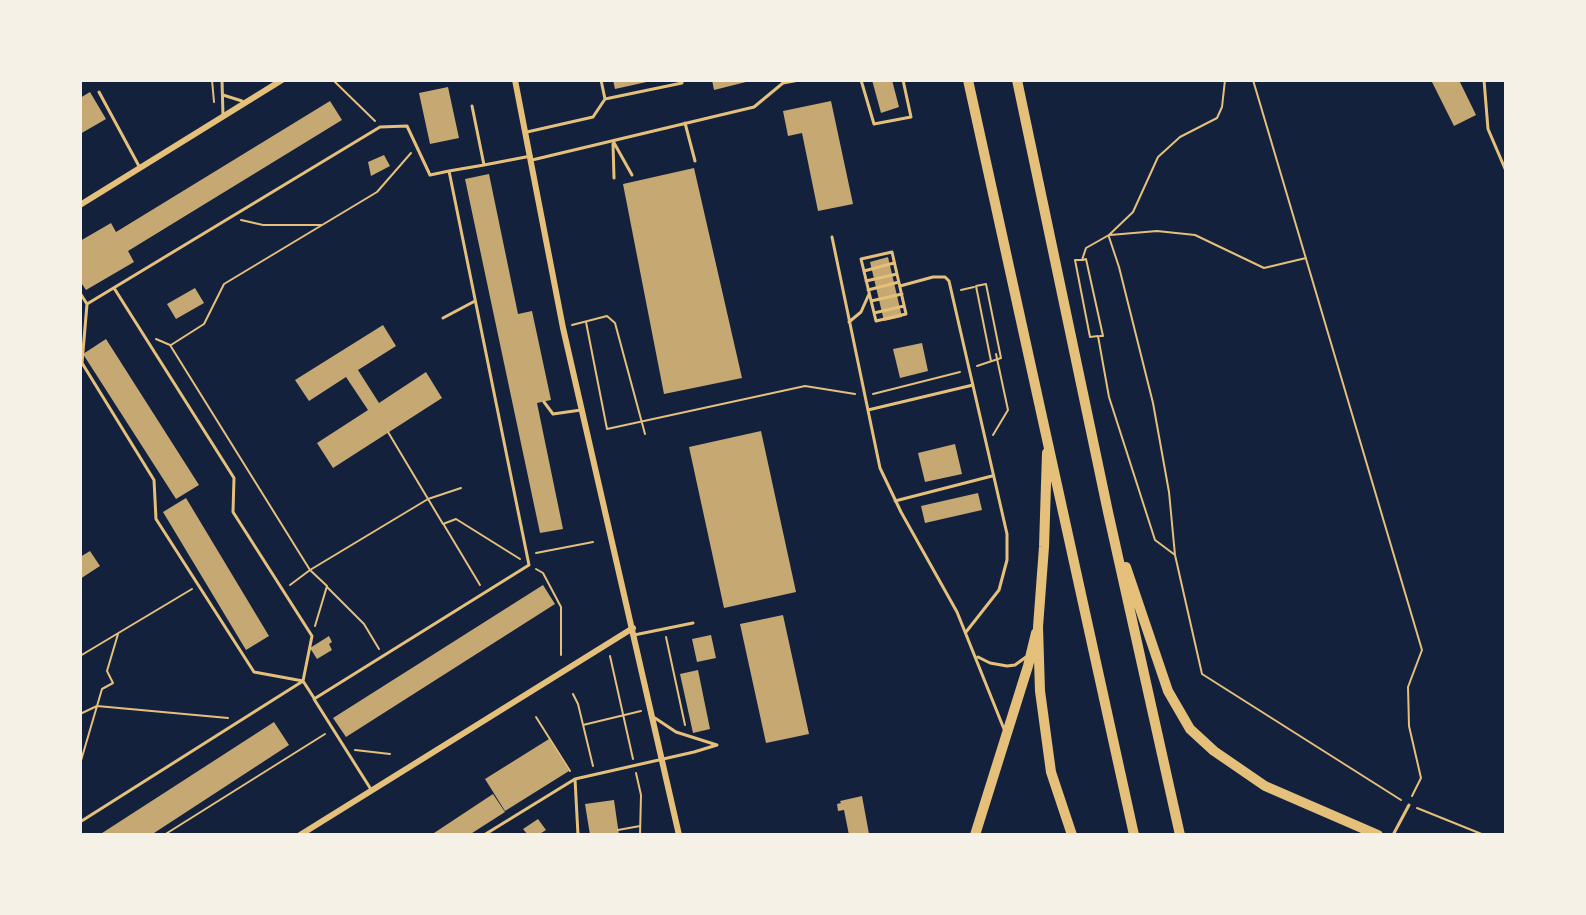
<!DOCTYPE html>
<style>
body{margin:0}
#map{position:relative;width:1586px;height:915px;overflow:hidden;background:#14213d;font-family:"Fira Sans",sans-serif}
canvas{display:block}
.frame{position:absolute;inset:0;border:82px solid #f6f1e7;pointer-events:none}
</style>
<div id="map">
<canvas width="1586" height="915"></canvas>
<div class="frame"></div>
</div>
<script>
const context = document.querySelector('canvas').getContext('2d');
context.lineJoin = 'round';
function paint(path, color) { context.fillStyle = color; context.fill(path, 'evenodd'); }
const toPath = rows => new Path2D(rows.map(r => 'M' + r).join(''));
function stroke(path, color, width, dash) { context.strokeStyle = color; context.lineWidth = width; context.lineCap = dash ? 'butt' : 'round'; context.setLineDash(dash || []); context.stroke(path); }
paint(toPath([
 [613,80,651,80,651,81,615,89],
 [712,80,750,80,750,81,714,90],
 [872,80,892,80,899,107,881,113],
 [1431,80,1459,80,1476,115,1454,126],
 [448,87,459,138,430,144,419,93],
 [90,92,106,119,80,134,80,98],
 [330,101,342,120,128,251,134,262,86,290,80,281,80,241,111,223,116,232],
 [831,101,853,204,818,211,802,133,788,136,783,111],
 [384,155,390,166,371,176,368,162],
 [694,168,742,378,664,394,623,184],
 [489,174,518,314,532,311,551,400,537,403,563,529,540,533,465,179],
 [888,257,902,317,884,321,870,262],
 [195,288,204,303,176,319,167,304],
 [383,325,396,346,358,370,379,403,426,372,442,398,333,468,317,443,368,410,346,377,309,401,295,380],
 [106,339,199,485,176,499,83,354],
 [922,343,928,371,900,378,893,349],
 [761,431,796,592,724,608,689,447],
 [955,444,962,474,925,482,918,453],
 [978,493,982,510,925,523,921,506],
 [186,498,269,636,246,650,163,512],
 [90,551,100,566,80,579,80,557],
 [543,585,555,604,346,737,333,718],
 [783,615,809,734,766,743,740,624],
 [711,635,716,658,697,662,692,639],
 [329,636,332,642,329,644,332,650,317,659,310,648],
 [698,670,710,729,693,733,680,674],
 [274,722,289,745,151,835,99,835],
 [549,739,569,771,505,811,485,779],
 [493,794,505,812,469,835,431,835],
 [862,796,869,834,849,835,844,810,838,811,837,804,841,803,840,801],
 [614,800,619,835,590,835,585,804],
 [538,819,546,830,538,835,528,835,523,829]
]), '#c6a872');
stroke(toPath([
 [212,80,214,102],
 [333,80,375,121],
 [1225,80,1222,107,1217,118,1180,137,1158,157,1133,212,1109,235,1086,248,1082,260,1075,260,1090,337,1098,336,1109,397,1155,540,1175,555,1202,674,1401,800],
 [1253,80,1422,650,1408,687,1409,726,1421,778,1412,796],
 [241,220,263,225,321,225],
 [1110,235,1157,231,1195,235,1264,268,1306,258],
 [1109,237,1119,267,1153,403,1169,492,1175,555],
 [1083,260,1086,259,1103,336,1100,336],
 [961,290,974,287],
 [586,322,607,429,805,386,855,394],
 [572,325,607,316,615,323,645,434],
 [156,339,170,345,310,570,428,499,461,488],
 [171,345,204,324,224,284,377,192,411,153],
 [977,366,1001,358,986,284,976,286,991,361],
 [873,394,960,372],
 [388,432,443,524,456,519,520,559],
 [993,435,1008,410,996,354],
 [444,525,480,585],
 [536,553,593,542],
 [536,569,543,573,561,607,561,655],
 [290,585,310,570,327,586,315,626],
 [327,587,364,624,379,649],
 [666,637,685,725],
 [80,656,192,589],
 [610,656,633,759],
 [573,694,578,704,593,766],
 [80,714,97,706,228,718],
 [536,717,570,771],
 [583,725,641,711],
 [355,750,390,754],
 [80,764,102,689,113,683,107,671,118,634],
 [636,773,641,795,640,835],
 [1417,808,1484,835],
 [618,830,640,826],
 [164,835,325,734]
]), '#e5c07b', 2);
stroke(toPath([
 [222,80,223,116],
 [861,80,874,124,911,117,903,80],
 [1484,80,1488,129,1506,171],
 [99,92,140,168],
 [223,95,242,101],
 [605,99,682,83,681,80],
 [472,106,484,165,531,156],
 [685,123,695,161],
 [527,132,593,117,605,99,601,80],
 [613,141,632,175],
 [613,144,614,178],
 [532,160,754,107,783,83,799,80],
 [449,171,484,165],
 [832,237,880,468,901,512,957,612,1004,729],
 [892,252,906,314,876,321,861,259,892,252],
 [864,271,894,263],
 [866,281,897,274],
 [900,286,933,277,945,277,949,281,1007,534,1007,560,999,590,966,632],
 [114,288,234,478,233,512,312,636,303,681,314,698],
 [868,290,899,282],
 [80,293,87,304,82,363,154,480,156,519,254,672,303,681],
 [871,301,902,294],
 [87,304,380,127,407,126,430,175,449,171,529,565,314,699,372,791],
 [874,313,904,306],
 [443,318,475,301],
 [849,322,861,312,869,294],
 [544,402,553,414,581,410],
 [868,410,973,385],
 [895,501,992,476],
 [634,635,693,623],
 [978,657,990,663,1007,666,1015,665,1026,657],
 [655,718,676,732,717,745],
 [575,779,578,835],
 [80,822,303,681],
 [484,835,575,779,694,752,717,745],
 [1393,835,1409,805]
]), '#e5c07b', 3);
stroke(toPath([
 [515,80,563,328,679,835],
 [80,205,282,80],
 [300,835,633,628]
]), '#e5c07b', 6);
stroke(toPath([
 [975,835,1028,666,1036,633]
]), '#e5c07b', 10);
stroke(toPath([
 [968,80,1134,835],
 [1017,80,1108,512,1180,835],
 [1047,453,1044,547,1038,627,1040,691,1051,772,1072,835],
 [1126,567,1168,691,1190,729,1214,751,1265,786,1378,835]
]), '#e5c07b', 10);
</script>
